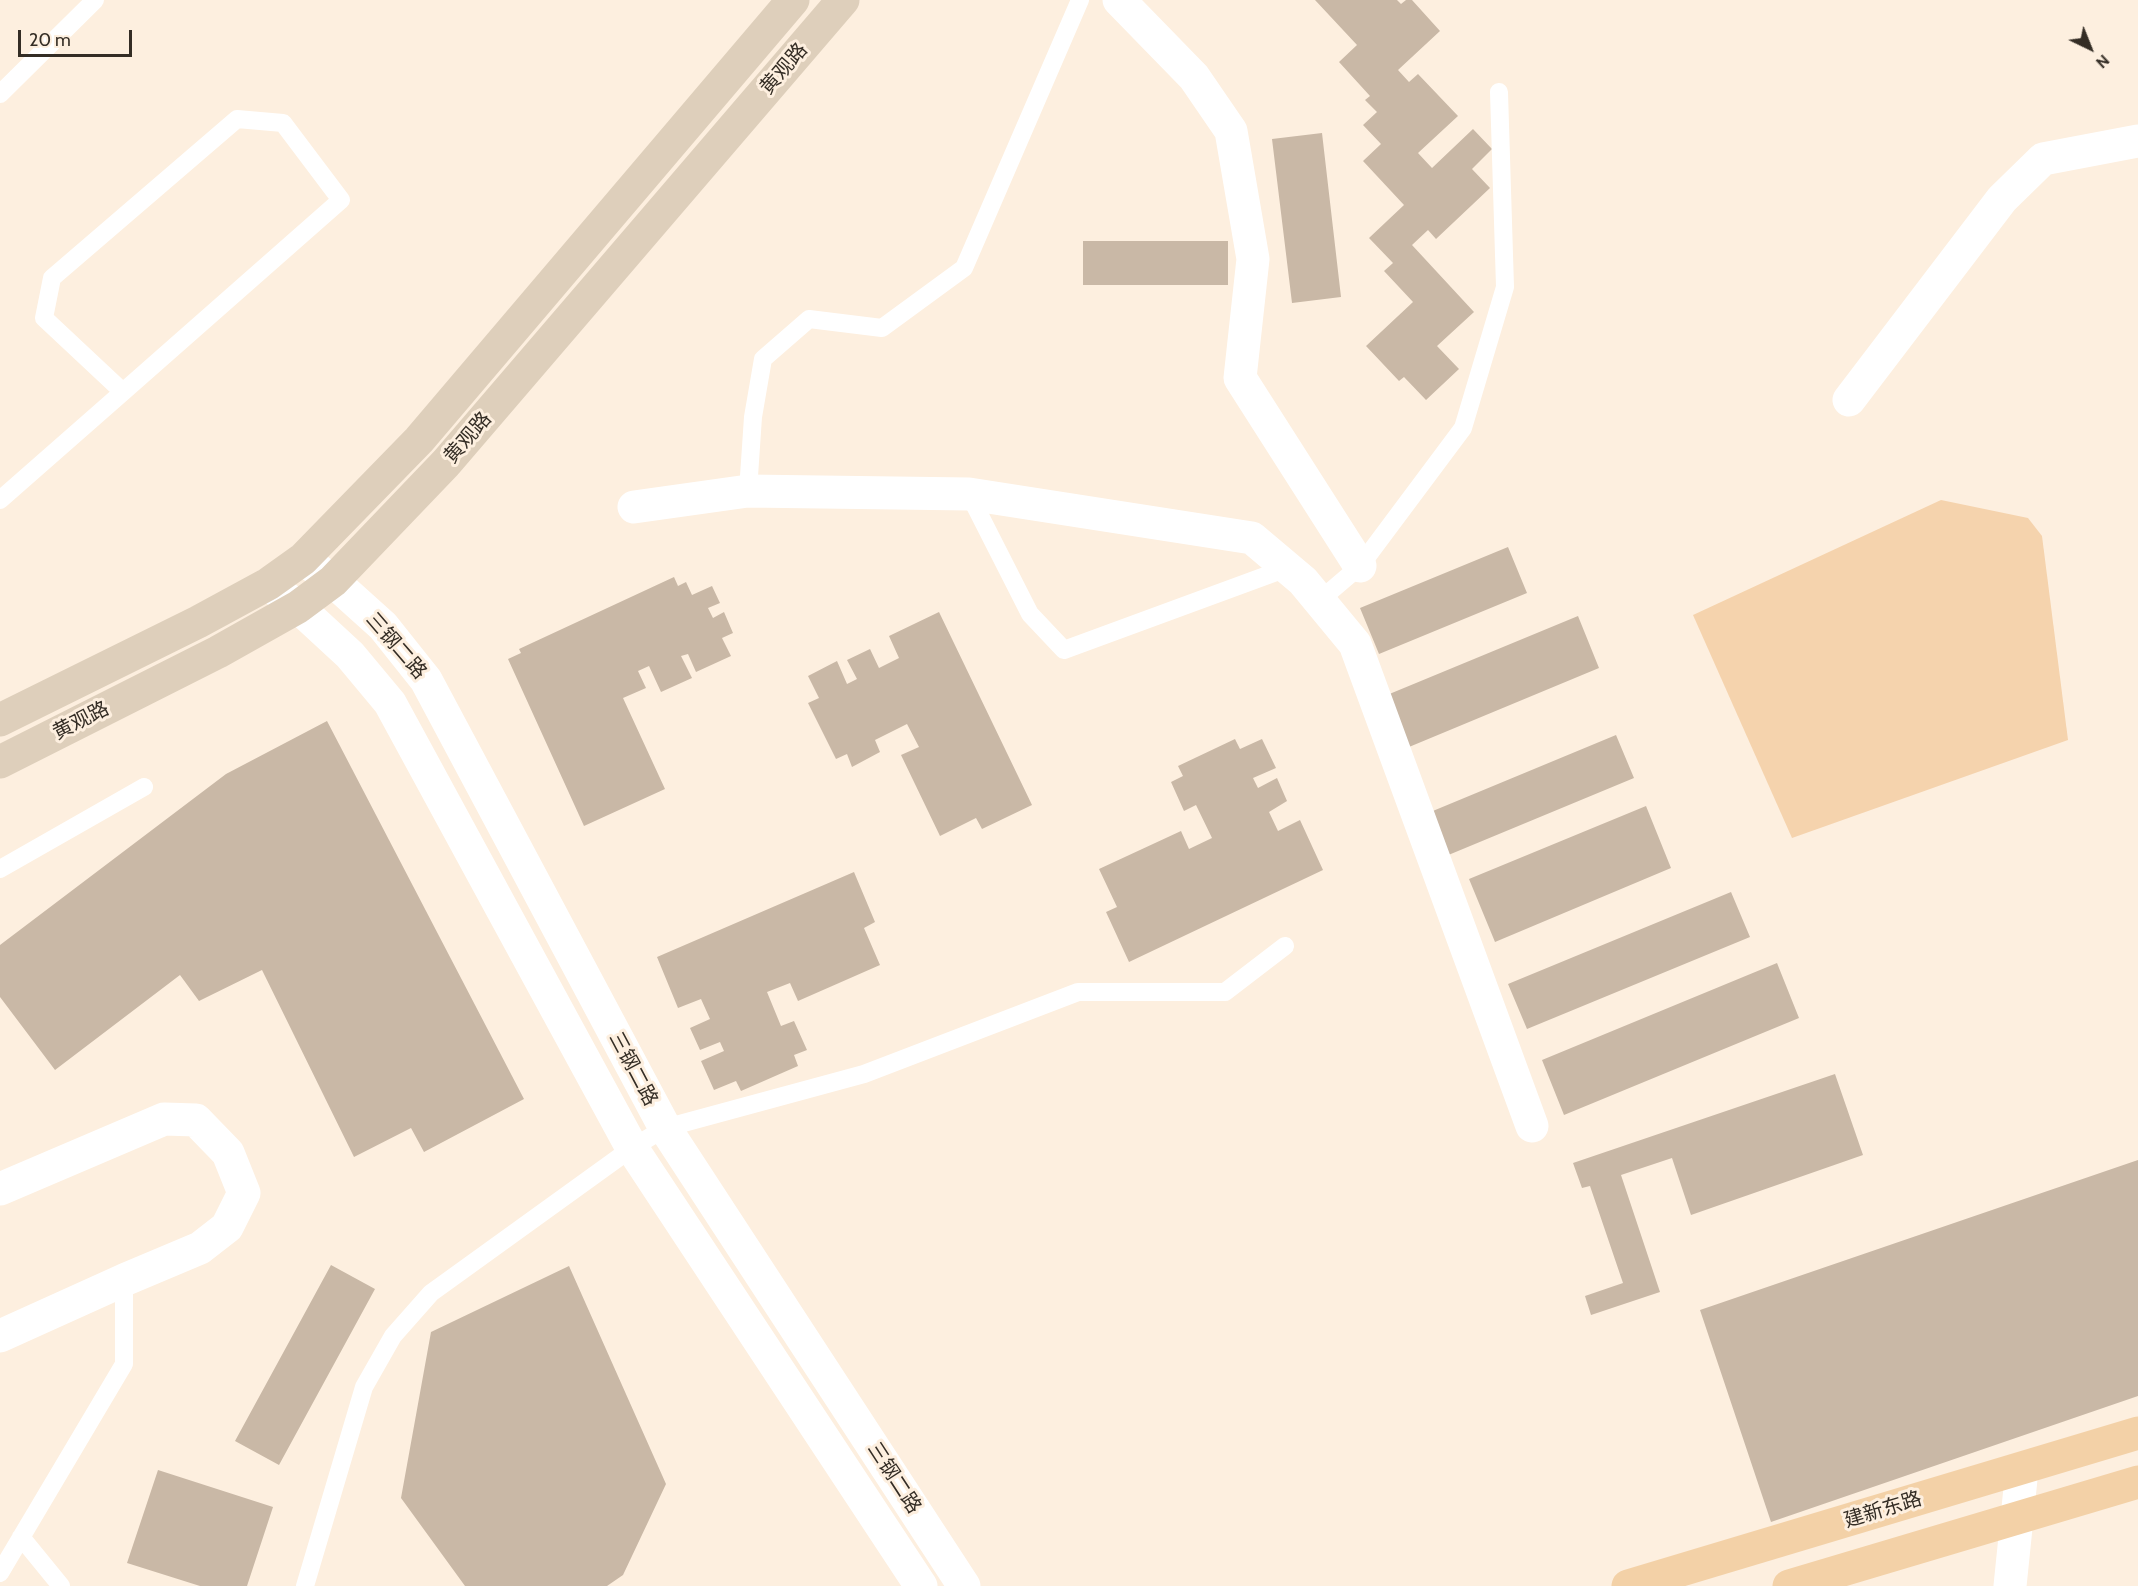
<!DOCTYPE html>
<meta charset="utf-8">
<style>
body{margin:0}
#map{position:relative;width:2138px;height:1586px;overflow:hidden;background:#fdefdf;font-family:Cabin,sans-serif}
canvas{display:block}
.north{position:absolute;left:2060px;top:18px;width:60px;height:60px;-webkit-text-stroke:4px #fdefdf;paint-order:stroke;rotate:137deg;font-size:16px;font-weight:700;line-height:24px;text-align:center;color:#342d25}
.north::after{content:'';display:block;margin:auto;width:21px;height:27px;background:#342d25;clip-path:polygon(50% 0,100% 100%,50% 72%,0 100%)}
.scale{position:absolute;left:18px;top:30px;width:114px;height:27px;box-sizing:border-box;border:3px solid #342d25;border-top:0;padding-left:8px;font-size:18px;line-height:21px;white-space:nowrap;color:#342d25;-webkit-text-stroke:4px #fdefdf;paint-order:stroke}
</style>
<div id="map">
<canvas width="2138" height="1586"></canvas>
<div class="north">N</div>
<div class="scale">20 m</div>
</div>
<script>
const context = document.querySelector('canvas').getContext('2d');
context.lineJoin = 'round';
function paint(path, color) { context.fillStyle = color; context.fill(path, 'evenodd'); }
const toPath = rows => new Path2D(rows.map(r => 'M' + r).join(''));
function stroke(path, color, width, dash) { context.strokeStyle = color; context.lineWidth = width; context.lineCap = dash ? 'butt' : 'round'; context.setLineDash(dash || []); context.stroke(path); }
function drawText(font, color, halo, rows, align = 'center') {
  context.font = font + ' Cabin,"Noto Sans SC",sans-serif'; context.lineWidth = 6; context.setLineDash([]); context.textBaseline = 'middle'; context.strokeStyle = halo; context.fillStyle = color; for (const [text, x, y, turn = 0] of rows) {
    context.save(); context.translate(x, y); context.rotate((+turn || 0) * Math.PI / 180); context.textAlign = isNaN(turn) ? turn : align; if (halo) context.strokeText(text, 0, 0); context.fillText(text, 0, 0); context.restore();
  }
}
paint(toPath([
 [1941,500,2028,518,2042,536,2068,740,1792,838,1693,615]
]), '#f5d3ad');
paint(toPath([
 [1315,0,1397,0,1401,4,1406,0,1412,0,1440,31,1398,70,1409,82,1418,74,1458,116,1418,153,1432,168,1473,129,1492,149,1472,169,1490,188,1436,239,1428,230,1412,245,1474,312,1437,346,1459,369,1426,400,1404,377,1399,381,1366,346,1413,302,1384,271,1393,263,1369,238,1404,205,1363,161,1381,144,1363,125,1377,112,1365,100,1370,96,1339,62,1357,45],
 [1322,133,1341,297,1292,303,1272,139],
 [1083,241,1228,241,1228,285,1083,285],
 [1508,547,1527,593,1379,654,1360,608],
 [674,577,678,586,686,582,692,595,712,586,720,603,708,608,713,618,724,612,733,633,722,638,731,656,696,672,688,654,681,656,692,678,661,692,649,666,638,671,646,688,623,698,665,789,584,826,508,659,521,653,519,649],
 [939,612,1032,805,982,829,976,818,940,836,901,755,919,747,907,724,875,740,880,752,852,767,847,754,836,759,808,703,819,698,808,676,837,661,847,684,857,679,847,660,870,649,879,668,899,658,889,636],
 [1578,616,1599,668,1409,747,1387,695],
 [327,721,524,1099,424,1152,411,1128,354,1157,262,970,199,1001,180,975,55,1070,0,997,0,945,226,774],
 [1616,735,1634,778,1446,856,1428,813],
 [1235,739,1240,749,1262,739,1276,768,1253,778,1258,788,1277,778,1287,801,1269,812,1278,831,1300,820,1323,870,1129,962,1106,912,1117,907,1099,869,1181,831,1189,849,1212,838,1196,805,1184,811,1171,782,1183,776,1178,766],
 [1646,806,1671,868,1495,942,1469,879],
 [854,872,875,922,864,928,880,965,798,1001,790,983,767,992,781,1026,794,1021,807,1050,794,1055,798,1066,741,1091,736,1081,714,1090,701,1061,724,1051,720,1042,700,1050,690,1028,710,1019,701,999,678,1008,657,957],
 [1731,892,1750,937,1527,1029,1508,984],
 [1777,963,1799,1018,1564,1115,1542,1060],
 [1835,1074,1863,1155,1691,1215,1672,1158,1621,1175,1660,1292,1591,1315,1585,1296,1623,1283,1590,1186,1582,1188,1573,1163],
 [2138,1160,2138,1396,1771,1522,1700,1310],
 [331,1265,375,1289,279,1465,235,1441],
 [569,1266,666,1484,623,1575,607,1586,465,1586,401,1498,431,1332],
 [158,1470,273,1507,247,1586,200,1586,127,1563]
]), '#c9b8a6');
stroke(toPath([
 [0,94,95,0],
 [748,491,753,417,763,359,809,319,882,328,964,268,1080,0],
 [969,494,1030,614,1064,650,1287,568],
 [0,500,123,392,341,200,283,123,237,119,52,278,44,318,123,392],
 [1319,601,1360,566,1463,428,1505,287,1499,92],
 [0,869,144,787],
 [21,1537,61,1586],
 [0,1573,124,1364,124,1280],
 [305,1586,364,1387,393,1336,431,1293,632,1148,665,1128,864,1074,1078,992,1225,992,1285,946]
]), '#fff', 18);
stroke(toPath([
 [1119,0,1194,77,1231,131,1253,259,1240,378,1360,566],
 [1849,400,2002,199,2043,159,2138,141],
 [634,507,748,491,969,494,1252,538,1303,581,1355,644,1532,1126],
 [0,1189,164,1119,196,1120,228,1153,244,1193,227,1227,200,1248,124,1280,0,1336]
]), '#fff', 33);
stroke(toPath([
 [303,559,333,581,383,626,426,680,665,1128,964,1586],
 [268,584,298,607,350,655,390,703,632,1148,921,1586],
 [2010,1586,2022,1469]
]), '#fff', 33);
stroke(toPath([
 [0,720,198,622,268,584,303,559,419,440,793,0],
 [0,762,218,652,298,607,333,581,446,463,843,0]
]), '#decfbb', 33);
stroke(toPath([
 [1628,1586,2138,1433],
 [1789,1586,2138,1482]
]), '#f3d1a7', 33);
drawText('20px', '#342d25', '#fdefdf', [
 ["黄观路",784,69,-49],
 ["黄观路",468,438,-49],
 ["三钢二路",396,646,49],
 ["黄观路",81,721,-27],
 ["三钢二路",633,1069,62],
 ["三钢二路",894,1478,57],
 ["建新东路",1883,1510,-17]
]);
</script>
